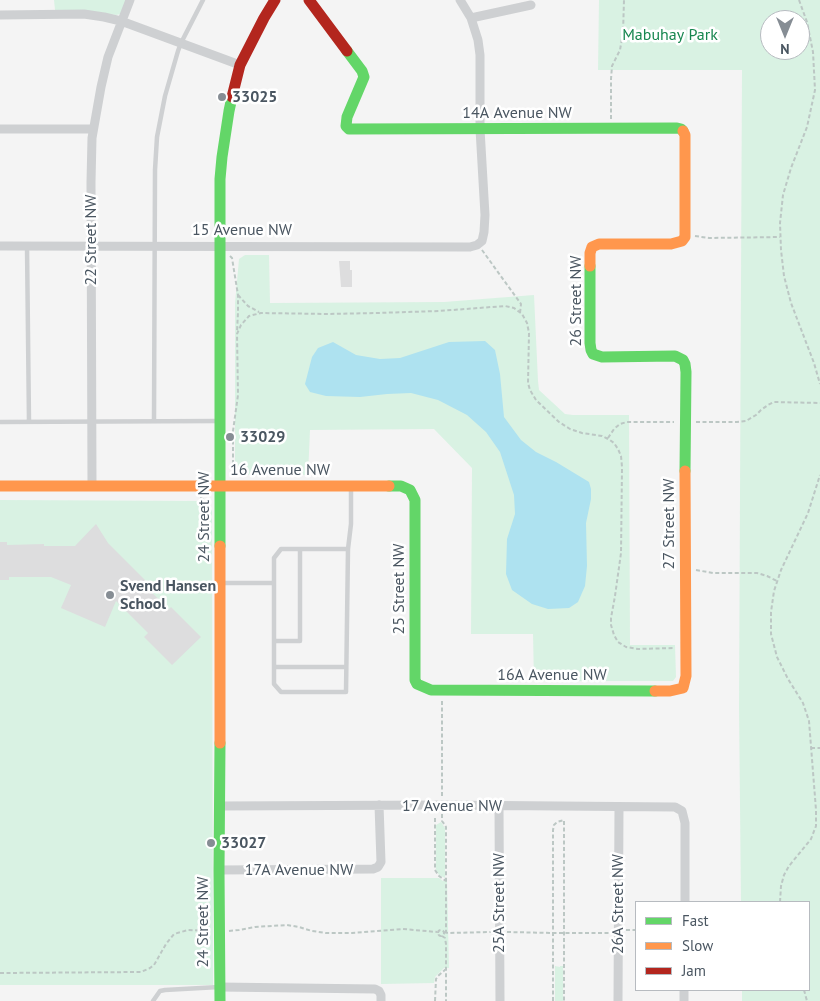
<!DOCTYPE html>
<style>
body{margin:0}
#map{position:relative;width:820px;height:1001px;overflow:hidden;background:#f4f4f4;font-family:"PT Sans",sans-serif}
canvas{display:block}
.legend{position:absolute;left:635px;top:901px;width:175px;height:90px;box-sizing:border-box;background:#fff;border:1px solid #b7bbc0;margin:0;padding:6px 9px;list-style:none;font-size:15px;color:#4a5661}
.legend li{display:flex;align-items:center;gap:10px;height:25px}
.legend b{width:25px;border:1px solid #b7bbc0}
.north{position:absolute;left:760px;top:10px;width:50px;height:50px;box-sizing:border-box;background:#fff;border:1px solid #b7bbc0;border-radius:50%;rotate:180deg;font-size:14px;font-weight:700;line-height:20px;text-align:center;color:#4a5661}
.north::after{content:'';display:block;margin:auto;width:18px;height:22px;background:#868d94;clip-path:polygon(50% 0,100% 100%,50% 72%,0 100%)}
</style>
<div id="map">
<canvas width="820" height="1001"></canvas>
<ul class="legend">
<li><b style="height:6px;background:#63d668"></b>Fast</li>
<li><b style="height:6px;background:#ff974d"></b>Slow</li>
<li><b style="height:6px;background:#b3261e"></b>Jam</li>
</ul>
<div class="north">N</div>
</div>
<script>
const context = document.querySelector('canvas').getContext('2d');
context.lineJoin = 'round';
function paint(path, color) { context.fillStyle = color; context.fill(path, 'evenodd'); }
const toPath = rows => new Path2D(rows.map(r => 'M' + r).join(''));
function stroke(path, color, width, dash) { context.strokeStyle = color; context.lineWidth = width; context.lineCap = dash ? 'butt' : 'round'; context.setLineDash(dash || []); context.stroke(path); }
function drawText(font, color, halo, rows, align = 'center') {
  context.font = font + ' "PT Sans",sans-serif'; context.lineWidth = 5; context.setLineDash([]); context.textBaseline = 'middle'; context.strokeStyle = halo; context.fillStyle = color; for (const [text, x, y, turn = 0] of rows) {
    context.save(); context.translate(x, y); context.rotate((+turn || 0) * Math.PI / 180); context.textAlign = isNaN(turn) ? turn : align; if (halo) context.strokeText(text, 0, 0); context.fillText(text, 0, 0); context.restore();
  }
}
paint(toPath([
 [54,0,129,0,121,14,116,15,85,11,55,10],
 [599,0,820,0,820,1001,742,1001,742,990,809,990,809,902,741,902,739,707,742,70,598,70],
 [770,20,800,20,800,50,770,50],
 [245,255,269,255,270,303,444,302,534,295,538,381,539,390,565,414,573,415,629,415,630,645,675,645,676,677,673,681,534,681,533,634,471,634,472,468,434,429,310,430,308,475,239,475,235,472,235,303,239,259],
 [0,500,204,501,212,510,213,985,0,985],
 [441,822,445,828,445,878,439,875,436,870,436,825],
 [381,878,439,878,443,881,447,881,449,968,444,968,435,977,434,983,381,984],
 [555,966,560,967,560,966,563,966,563,1001,555,1001]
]), '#d9f2e3');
paint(toPath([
 [485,341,495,350,500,374,504,417,521,440,536,452,556,462,589,482,591,489,591,499,586,523,587,566,585,586,578,602,569,608,548,609,532,604,512,590,506,574,507,539,515,514,514,495,500,452,486,432,467,415,438,400,411,393,387,394,360,397,326,396,310,392,305,384,312,357,318,348,333,342,356,355,380,359,400,358,449,342]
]), '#aee2f0');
paint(toPath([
 [339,261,350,261,350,270,352,270,352,287,341,287],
 [96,524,108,543,150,585,147,588,169,609,171,607,201,637,172,665,144,637,148,633,116,601,105,627,61,608,71,585,51,577,9,577,9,580,0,580,0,542,7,542,7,545,44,544,44,546,75,546]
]), '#ddddde');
stroke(toPath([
 [799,0,807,22,813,52,815,90,807,127,791,168,783,195,780,223,781,250,784,276,791,303,814,363,820,384],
 [611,119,611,79,612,66,620,50,623,33,624,0],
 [695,236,709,238,780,237],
 [482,250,521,304,520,313],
 [230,256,232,258,238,295,238,312,237,332],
 [238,295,248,306,259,312],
 [696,422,737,422,746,421,756,415,761,410,768,405,774,402,820,403],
 [608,438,614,429,620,424,627,422,674,422],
 [233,477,233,431,238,395,237,334,241,325,249,316,261,313,327,314,376,313,439,311,505,306,514,308,522,314,527,323,529,333,528,383,530,390,536,400,559,422,570,429,582,433,602,436,610,440,614,443,618,449,621,456,622,467,621,553,615,596,611,618,611,625,614,635,618,642,626,647,638,649,673,648],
 [200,498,205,500,210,499],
 [696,570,713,573,757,573,767,576,777,581],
 [442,701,442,797],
 [811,748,820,748],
 [442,814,442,821,445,825,446,827,446,932],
 [435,818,435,870,439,876,446,881],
 [780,902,781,886,784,875,789,866,811,839,816,826,816,810,809,721,803,703,788,679,777,657,771,634,771,612,774,591,781,570,808,513,820,475],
 '438 933a3 3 0 1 1 6 0a3 3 0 1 1-6 0Z',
 [626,930,636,930],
 [229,931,239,930,255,927,287,925,299,927,312,931,326,933,352,933,403,929,437,932],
 [444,932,448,933,491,932],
 [507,932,554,933,610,933],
 [442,936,445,938,446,944,446,1001],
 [0,973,141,972,150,968,154,965,166,944,174,934,188,930,209,931],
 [804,990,807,1001],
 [435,1001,436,979,438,976,446,969],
 [553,1001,553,830,554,825,557,822,564,820,564,1001]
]), '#bcc7c4', 2, [4, 2.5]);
stroke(toPath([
 [27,246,29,422],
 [154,421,155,170,157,137,165,96,178,51,181,43,203,0],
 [0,422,219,421],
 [222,583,274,583,274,684,281,692,346,692,348,549,351,524,351,486],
 [274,583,274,558,281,549,348,549],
 [274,641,300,641,300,549],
 [274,667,346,667],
 [153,1001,160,991,165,990,219,987]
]), '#ced0d2', 4.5);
stroke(toPath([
 [0,15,84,14,104,17,121,21,240,65],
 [471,18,531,5],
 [0,129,93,129],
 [0,246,470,247,477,245,482,241,484,232,485,215,480,129,480,55,478,40,471,18,460,0],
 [92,486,91,182,92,138,101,87,108,57,130,0],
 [220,806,442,805,675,807,682,811,685,823,685,902],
 [499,806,500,1001],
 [219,870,373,869,378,867,381,862,379,805],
 [219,987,375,989,379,991,381,995,381,1001],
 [618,1001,619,807],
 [684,1001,684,990]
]), '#ced0d2', 9);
stroke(toPath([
 [347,51,362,71,364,77,347,117,346,126,349,129,677,128,681,129,683,131],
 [590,266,590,343,591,350,593,354,602,357,675,356,683,360,685,364,686,372,685,471],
 [389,486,401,486,410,490,415,500,415,680,417,684,431,690,655,691],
 [220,546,220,179,222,157,229,111,232,97],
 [220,743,219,870,220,1001]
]), '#63d668', 11);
stroke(toPath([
 [590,266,590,253,592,247,599,244,671,244,682,241,685,237,685,135,683,131],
 [0,486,389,486],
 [220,546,220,743],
 [655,691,670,691,683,688,686,676,685,471]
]), '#ff974d', 11);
stroke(toPath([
 [309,0,347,51],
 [232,97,240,65,264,18,275,0]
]), '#b3261e', 11);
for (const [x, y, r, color] of [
 [222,97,5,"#868d94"],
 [230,437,5,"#868d94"],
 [110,595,5,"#868d94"],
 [211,843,5,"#868d94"]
]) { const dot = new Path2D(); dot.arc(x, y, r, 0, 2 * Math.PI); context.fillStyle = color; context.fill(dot); stroke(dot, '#fff', 2); }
drawText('16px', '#17864f', '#fff', [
 ["Mabuhay Park",670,35]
]);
drawText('bold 16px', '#4a5661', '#fff', [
 ["33025",232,97],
 ["33029",240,437],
 ["Svend Hansen",120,586],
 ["School",120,604],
 ["33027",221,843]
], 'left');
drawText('16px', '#4a5661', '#fff', [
 ["14A Avenue NW",517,113],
 ["15 Avenue NW",242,230],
 ["22 Street NW",91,240,-90],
 ["26 Street NW",576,301,-90],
 ["16 Avenue NW",280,470],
 ["24 Street NW",204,517,-90],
 ["27 Street NW",669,524,-90],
 ["25 Street NW",399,589,-90],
 ["16A Avenue NW",552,675],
 ["17 Avenue NW",452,806],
 ["17A Avenue NW",299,870],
 ["25A Street NW",499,903,-90],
 ["26A Street NW",618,904,-90],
 ["24 Street NW",203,922,-90]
]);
</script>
